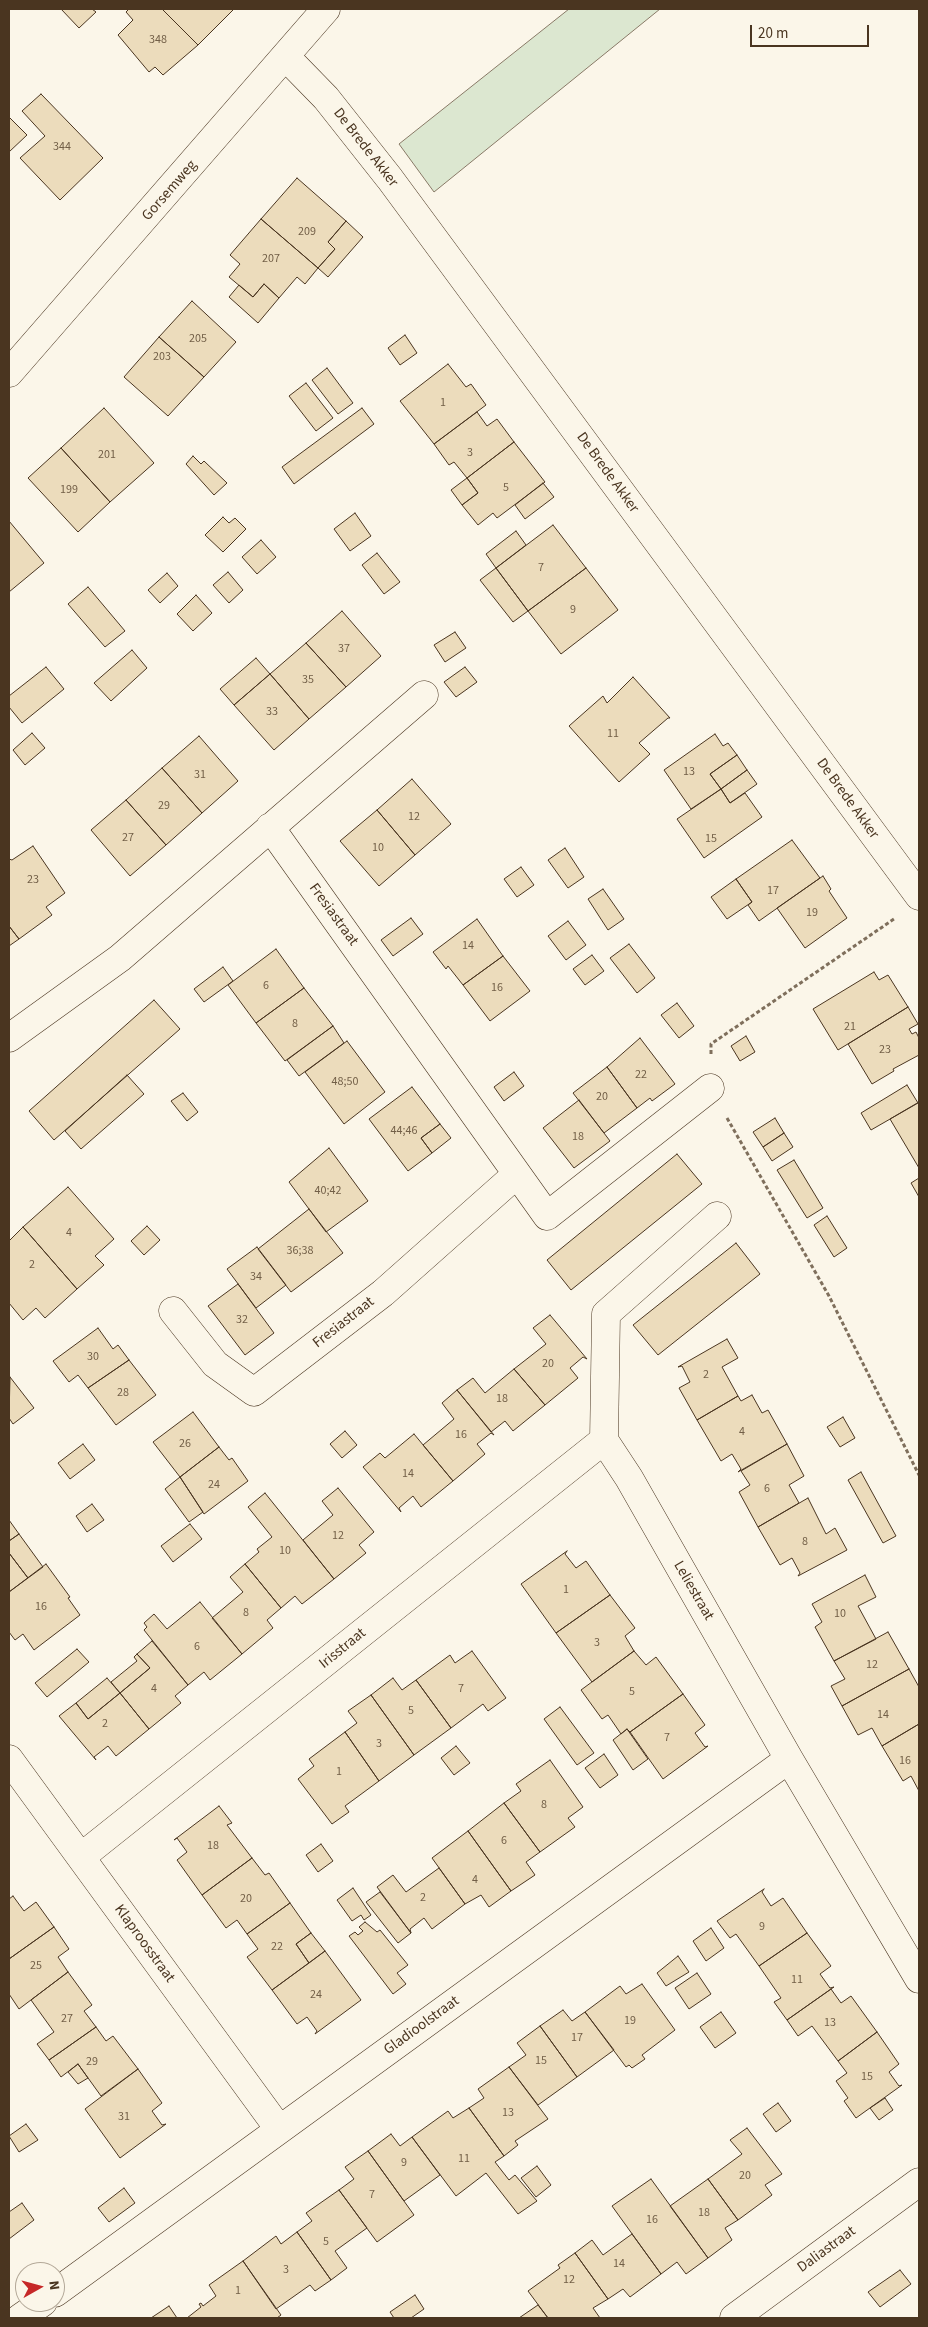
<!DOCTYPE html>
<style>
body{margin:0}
#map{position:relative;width:928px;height:2327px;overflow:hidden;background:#fbf6e9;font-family:"Source Sans 3",sans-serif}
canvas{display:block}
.frame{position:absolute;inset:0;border:10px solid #4a3520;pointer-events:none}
.north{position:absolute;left:15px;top:2262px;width:50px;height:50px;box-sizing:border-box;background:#fbf6e9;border:1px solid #b4a999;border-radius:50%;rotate:83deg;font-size:14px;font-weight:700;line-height:20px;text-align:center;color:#4a3520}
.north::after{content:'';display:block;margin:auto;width:18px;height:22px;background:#c62828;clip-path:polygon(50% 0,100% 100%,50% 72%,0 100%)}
.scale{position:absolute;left:750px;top:25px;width:119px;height:22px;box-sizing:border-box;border:2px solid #4a3520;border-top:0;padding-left:6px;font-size:15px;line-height:18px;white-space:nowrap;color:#4a3520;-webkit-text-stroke:4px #fbf6e9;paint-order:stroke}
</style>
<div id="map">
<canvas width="928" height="2327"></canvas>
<div class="frame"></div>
<div class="north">N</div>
<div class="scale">20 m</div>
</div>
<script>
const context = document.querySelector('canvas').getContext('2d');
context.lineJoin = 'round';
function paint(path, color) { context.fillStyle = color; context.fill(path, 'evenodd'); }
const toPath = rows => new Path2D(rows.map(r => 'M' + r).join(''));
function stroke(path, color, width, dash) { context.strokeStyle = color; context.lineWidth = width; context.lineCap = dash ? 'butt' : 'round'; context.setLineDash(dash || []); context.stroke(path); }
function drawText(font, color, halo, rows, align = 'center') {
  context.font = font + ' "Source Sans 3",sans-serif'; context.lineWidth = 4; context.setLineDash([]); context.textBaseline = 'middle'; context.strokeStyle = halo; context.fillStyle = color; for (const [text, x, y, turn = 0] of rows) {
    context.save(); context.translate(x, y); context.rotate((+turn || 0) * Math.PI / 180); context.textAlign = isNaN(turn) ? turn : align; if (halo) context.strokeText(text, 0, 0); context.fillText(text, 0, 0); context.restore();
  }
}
const green = toPath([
 [569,9,660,9,434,192,399,144,569,9]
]);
paint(green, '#dce7d0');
stroke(green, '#887966', 1);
const building = toPath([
 [61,9,92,9,96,12,79,28,61,9],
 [129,9,162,9,198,45,163,75,155,67,149,72,118,35,133,20,126,12,129,9],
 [162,9,232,9,233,10,198,45,162,9],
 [41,94,103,158,60,200,20,158,45,136,22,111,41,94],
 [9,117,27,135,9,152,9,117],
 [297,178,346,221,328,242,335,249,318,268,261,219,297,178],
 [261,219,318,268,305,284,297,277,279,298,264,284,253,297,229,277,240,264,230,255,261,219],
 [346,221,363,237,328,277,318,268,335,249,328,242,346,221],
 [264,284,279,298,258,323,229,297,239,285,253,297,264,284],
 [192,301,236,342,204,377,159,337,192,301],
 [405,335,417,353,400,365,388,348,405,335],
 [159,337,204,377,168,416,124,377,159,337],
 [448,364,466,387,471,384,486,405,434,444,400,401,448,364],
 [327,368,353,403,338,414,312,380,327,368],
 [306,383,333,418,316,431,289,396,306,383],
 [104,408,154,463,110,502,61,448,104,408],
 [362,408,374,424,294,484,282,467,362,408],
 [477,412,487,426,497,419,514,442,467,478,454,462,449,465,434,444,477,412],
 [514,442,545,482,497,518,493,513,478,525,462,505,478,493,467,478,514,442],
 [61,448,110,502,78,532,28,478,61,448],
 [193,456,201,464,204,461,227,483,214,495,186,464,193,456],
 [467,478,478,493,462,505,451,490,467,478],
 [543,483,554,497,525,519,515,505,543,483],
 [355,513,371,536,350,551,334,529,355,513],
 [223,517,229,523,235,518,246,529,223,552,205,535,223,517],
 [9,521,44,563,9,592,9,521],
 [553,525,586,568,528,611,496,568,553,525],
 [516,531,526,545,496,568,486,554,516,531],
 [261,540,276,557,257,574,242,557,261,540],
 [377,553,400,582,384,594,362,565,377,553],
 [496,568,528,611,513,622,480,580,496,568],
 [586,568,618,610,561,654,528,611,586,568],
 [228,572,243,590,229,603,213,585,228,572],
 [167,573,178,586,160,603,148,590,167,573],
 [88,587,125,631,105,647,68,604,88,587],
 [196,595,212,613,193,631,177,614,196,595],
 [342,611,381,656,346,687,306,643,342,611],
 [455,632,466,648,445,662,434,645,455,632],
 [306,643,346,687,309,719,270,674,306,643],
 [132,650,147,668,111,701,94,683,132,650],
 [256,658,270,674,234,705,220,689,256,658],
 [46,667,64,689,22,723,9,707,9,696,46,667],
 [465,667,477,682,456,697,444,682,465,667],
 [270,674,309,719,274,750,234,705,270,674],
 [633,677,670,718,668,718,639,743,650,754,619,782,569,726,603,696,607,703,633,677],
 [32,733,45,748,25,765,13,750,32,733],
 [715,734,723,746,728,743,737,755,710,774,721,789,691,809,664,770,715,734],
 [199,736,238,781,202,813,162,768,199,736],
 [737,755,747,770,721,789,710,774,737,755],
 [162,768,202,813,166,845,126,800,162,768],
 [747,770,757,784,730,803,721,789,747,770],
 [412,779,451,824,415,855,377,810,412,779],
 [721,789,730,803,745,793,762,817,704,858,677,819,721,789],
 [126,800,166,845,130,876,91,830,126,800],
 [377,810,415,855,379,886,340,841,377,810],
 [792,840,820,878,759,921,748,905,752,902,736,879,792,840],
 [33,846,65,893,46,907,52,915,19,939,9,926,9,859,12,860,33,846],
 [565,848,584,877,568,888,548,860,565,848],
 [521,867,534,885,517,897,504,879,521,867],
 [823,876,831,889,829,891,847,918,805,948,777,908,823,876],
 [736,879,752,902,727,919,711,897,736,879],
 [603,889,624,919,608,930,588,899,603,889],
 [411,918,423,934,393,956,381,940,411,918],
 [477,919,503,956,463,985,448,966,446,969,433,952,477,919],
 [568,921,586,945,566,960,548,936,568,921],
 [9,926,19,939,9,946,9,926],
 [629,944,655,978,637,993,610,958,629,944],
 [276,949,304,988,256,1023,228,985,276,949],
 [592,955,604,971,585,985,573,969,592,955],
 [503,956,530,991,490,1021,463,985,503,956],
 [223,967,233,981,204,1002,194,989,223,967],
 [874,972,879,980,888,975,908,1007,838,1050,813,1009,874,972],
 [304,988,333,1026,285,1061,256,1023,304,988],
 [154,1000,180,1029,54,1140,29,1111,154,1000],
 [677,1003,694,1026,679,1038,661,1015,677,1003],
 [908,1007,918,1024,909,1029,912,1034,916,1032,919,1038,919,1055,893,1069,894,1071,872,1084,848,1044,908,1007],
 [333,1026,344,1043,299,1076,287,1060,333,1026],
 [746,1036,755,1052,740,1061,731,1046,746,1036],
 [640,1038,675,1084,652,1101,650,1098,637,1108,607,1067,640,1038],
 [347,1041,385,1092,344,1124,305,1072,347,1041],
 [607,1067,637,1108,604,1133,573,1093,607,1067],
 [514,1072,524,1086,504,1101,494,1087,514,1072],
 [127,1075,144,1094,81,1149,65,1131,127,1075],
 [907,1085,918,1103,871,1130,861,1113,907,1085],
 [412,1087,440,1124,421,1138,432,1153,408,1171,369,1119,412,1087],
 [183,1093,198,1112,187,1121,171,1101,183,1093],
 [579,1100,610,1141,574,1168,543,1128,579,1100],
 [919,1102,919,1168,890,1119,919,1102],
 [775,1118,784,1133,763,1147,753,1132,775,1118],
 [440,1124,451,1138,432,1153,421,1138,440,1124],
 [784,1133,793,1147,772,1161,763,1147,784,1133],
 [329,1148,368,1201,326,1232,289,1182,329,1148],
 [677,1154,702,1184,571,1290,547,1260,677,1154],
 [794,1160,823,1208,807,1218,777,1170,794,1160],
 [919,1178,919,1197,911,1183,919,1178],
 [68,1187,114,1239,95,1256,104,1265,77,1289,23,1227,68,1187],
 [309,1209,343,1253,291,1292,258,1249,309,1209],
 [827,1216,847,1248,834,1257,814,1225,827,1216],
 [147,1226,160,1240,144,1255,131,1241,147,1226],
 [23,1227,77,1289,45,1318,36,1308,23,1320,9,1303,9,1241,23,1227],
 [736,1243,760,1274,658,1355,633,1325,736,1243],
 [257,1247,286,1285,256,1308,227,1269,257,1247],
 [238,1284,274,1333,245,1355,208,1306,238,1284],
 [550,1315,587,1359,583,1357,570,1368,578,1378,545,1405,514,1369,546,1344,533,1328,550,1315],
 [98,1328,113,1349,118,1345,129,1360,88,1388,78,1375,69,1382,53,1361,98,1328],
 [727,1339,738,1358,722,1367,738,1396,697,1420,679,1388,690,1382,682,1366,678,1367,727,1339],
 [129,1360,156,1395,116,1425,88,1388,129,1360],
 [514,1369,545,1405,513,1431,505,1421,491,1432,457,1390,473,1378,485,1393,514,1369],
 [10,1377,34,1408,13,1424,9,1418,10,1377],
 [457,1390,494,1435,491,1433,477,1444,485,1454,453,1481,423,1445,454,1419,442,1403,457,1390],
 [752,1395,762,1413,768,1410,787,1444,738,1472,741,1469,732,1454,721,1461,697,1420,738,1396,741,1401,752,1395],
 [193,1412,219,1447,180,1477,153,1442,193,1412],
 [843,1417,855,1438,840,1447,827,1427,843,1417],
 [345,1431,357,1445,342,1458,330,1444,345,1431],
 [414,1434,453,1481,421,1507,413,1496,399,1508,401,1512,363,1467,380,1453,385,1458,414,1434],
 [83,1444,95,1460,70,1479,58,1463,83,1444],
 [787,1444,804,1476,789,1485,799,1503,758,1527,739,1492,750,1485,741,1471,787,1444],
 [219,1447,229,1460,232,1458,248,1481,204,1514,180,1477,219,1447],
 [861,1472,896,1536,883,1543,848,1480,861,1472],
 [180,1477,203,1512,189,1522,165,1489,180,1477],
 [338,1488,374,1532,359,1545,366,1553,334,1579,303,1540,333,1515,322,1501,338,1488],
 [265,1493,334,1579,302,1604,295,1596,281,1608,245,1564,259,1552,257,1549,272,1537,248,1507,265,1493],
 [808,1498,826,1534,835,1528,847,1550,798,1576,800,1573,792,1558,780,1565,758,1527,808,1498],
 [92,1504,104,1520,87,1532,76,1516,92,1504],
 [9,1520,19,1534,9,1541,9,1520],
 [190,1524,202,1539,173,1562,161,1546,190,1524],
 [19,1534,43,1567,28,1578,9,1553,9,1541,19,1534],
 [567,1551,565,1554,576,1568,586,1561,610,1595,556,1633,521,1584,567,1551],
 [9,1553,28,1578,9,1592,9,1553],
 [46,1564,70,1597,68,1598,80,1615,34,1650,23,1634,15,1640,9,1632,9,1592,46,1564],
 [245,1564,281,1608,267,1620,273,1628,242,1654,212,1618,243,1592,230,1577,245,1564],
 [865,1575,876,1597,858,1606,876,1639,834,1661,815,1627,822,1622,812,1604,865,1575],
 [610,1595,635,1628,625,1636,634,1651,592,1682,556,1633,610,1595],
 [200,1602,242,1654,210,1680,204,1672,188,1685,144,1630,147,1627,144,1623,154,1614,167,1629,200,1602],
 [888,1632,909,1669,842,1706,831,1686,845,1679,834,1661,888,1632],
 [152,1641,188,1685,175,1696,181,1703,149,1729,120,1693,150,1668,137,1654,152,1641],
 [77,1649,89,1662,47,1697,35,1683,77,1649],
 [472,1651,506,1698,488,1711,483,1704,451,1728,416,1680,450,1655,455,1663,472,1651],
 [634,1651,646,1665,656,1657,683,1694,630,1732,627,1729,621,1734,608,1715,602,1719,581,1690,634,1651],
 [137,1654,150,1668,120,1693,111,1682,137,1661,134,1657,137,1654],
 [909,1669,919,1687,919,1724,882,1746,872,1728,858,1735,842,1706,909,1669],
 [107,1678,120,1693,88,1719,76,1703,107,1678],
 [393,1678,402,1690,416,1680,451,1728,414,1755,371,1695,393,1678],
 [120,1693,149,1729,116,1756,108,1746,94,1757,96,1760,59,1716,76,1703,88,1719,120,1693],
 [683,1694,705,1725,695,1733,705,1747,708,1746,663,1779,630,1732,683,1694],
 [371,1695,414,1755,379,1781,345,1732,357,1723,348,1711,371,1695],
 [560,1707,594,1753,577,1765,544,1719,560,1707],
 [919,1724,919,1791,911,1776,903,1781,882,1746,919,1724],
 [627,1729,648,1759,633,1770,613,1740,627,1729],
 [345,1732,379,1781,345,1806,349,1812,332,1824,298,1779,314,1766,309,1759,345,1732],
 [456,1746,470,1763,454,1775,441,1758,456,1746],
 [604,1754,618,1775,600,1788,585,1768,604,1754],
 [550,1760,583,1807,568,1818,575,1827,540,1852,504,1803,521,1791,516,1784,550,1760],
 [504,1803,540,1852,526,1862,535,1875,511,1891,468,1831,504,1803],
 [219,1806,232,1823,227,1825,252,1858,202,1895,177,1860,187,1852,177,1838,174,1840,219,1806],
 [468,1831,511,1891,489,1907,481,1895,465,1904,432,1858,468,1831],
 [321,1844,333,1861,318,1872,306,1855,321,1844],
 [252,1858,265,1875,269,1873,290,1903,247,1934,237,1920,226,1928,202,1895,252,1858],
 [439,1868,465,1904,432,1929,424,1918,410,1929,411,1933,377,1887,393,1875,406,1892,439,1868],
 [353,1888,371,1915,364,1920,361,1915,352,1921,337,1900,353,1888],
 [764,1889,762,1892,771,1906,783,1898,807,1933,759,1966,736,1934,730,1938,717,1921,764,1889],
 [380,1892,411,1933,398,1943,366,1902,380,1892],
 [13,1896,24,1911,36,1902,54,1927,9,1959,9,1899,13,1896],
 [290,1903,311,1933,296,1944,309,1963,272,1990,247,1957,258,1949,247,1934,290,1903],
 [365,1922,377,1932,380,1930,408,1965,397,1973,406,1984,393,1994,349,1936,355,1932,358,1935,363,1931,359,1927,365,1922],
 [54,1927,69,1949,58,1957,68,1972,19,2009,9,1994,9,1959,54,1927],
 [711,1928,724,1948,706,1961,693,1941,711,1928],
 [311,1933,325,1951,309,1963,296,1944,311,1933],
 [807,1933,831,1966,820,1974,830,1988,834,1987,787,2020,774,2002,781,1998,759,1966,807,1933],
 [325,1951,361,2000,315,2034,317,2031,307,2017,297,2024,272,1990,325,1951],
 [678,1956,689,1972,666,1986,657,1973,678,1956],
 [68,1972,92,2005,84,2011,96,2027,49,2060,37,2044,54,2032,31,2000,68,1972],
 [697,1973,711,1994,689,2009,675,1988,697,1973],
 [642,1984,675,2030,642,2055,645,2059,632,2068,629,2065,626,2067,585,2012,620,1986,626,1994,642,1984],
 [831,1989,841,2003,851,1996,877,2032,838,2061,812,2026,798,2036,787,2020,831,1989],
 [563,2010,572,2021,585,2012,614,2050,577,2077,540,2026,563,2010],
 [721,2012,736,2033,715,2048,700,2027,721,2012],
 [540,2026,577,2077,538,2105,509,2067,526,2055,517,2043,540,2026],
 [96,2027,106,2041,113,2036,138,2069,101,2096,78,2064,61,2077,49,2060,96,2027],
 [877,2032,899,2064,889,2072,899,2086,902,2085,856,2118,844,2101,848,2098,836,2081,847,2073,838,2061,877,2032],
 [78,2064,88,2078,78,2084,68,2072,78,2064],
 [509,2067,548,2119,515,2141,518,2145,504,2156,469,2108,484,2098,478,2089,509,2067],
 [138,2069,162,2103,152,2111,162,2125,166,2124,120,2158,85,2109,138,2069],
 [885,2098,893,2110,879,2120,870,2108,885,2098],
 [778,2103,791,2121,776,2132,763,2114,778,2103],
 [469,2108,504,2156,495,2162,509,2180,515,2175,537,2201,518,2214,486,2173,456,2196,412,2137,448,2111,453,2118,469,2108],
 [26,2124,38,2140,19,2152,9,2136,26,2124],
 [747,2128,782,2174,765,2185,772,2195,738,2220,708,2179,742,2154,730,2140,747,2128],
 [391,2134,400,2146,412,2137,440,2175,404,2201,368,2151,391,2134],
 [368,2151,414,2215,377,2242,339,2190,354,2179,345,2167,368,2151],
 [537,2166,551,2185,536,2197,521,2178,537,2166],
 [651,2179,708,2258,686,2274,677,2262,661,2274,612,2206,651,2179],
 [708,2179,738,2220,725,2228,732,2240,708,2258,670,2206,708,2179],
 [124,2188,135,2203,109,2222,98,2208,124,2188],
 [339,2190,367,2228,335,2251,347,2268,331,2280,297,2232,312,2221,306,2213,339,2190],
 [22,2203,34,2220,9,2239,9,2212,22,2203],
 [297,2232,331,2280,315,2291,310,2285,276,2309,243,2261,276,2236,281,2244,297,2232],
 [632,2234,661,2274,630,2297,623,2289,608,2299,575,2253,592,2240,603,2255,632,2234],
 [575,2253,608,2299,593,2308,600,2318,548,2318,528,2291,560,2268,558,2265,575,2253],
 [243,2261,281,2315,277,2318,187,2318,201,2307,199,2304,201,2303,203,2306,216,2296,209,2285,243,2261],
 [900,2270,911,2284,880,2307,868,2292,900,2270],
 [415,2295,424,2309,411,2318,394,2318,390,2312,415,2295],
 [538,2305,548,2318,519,2318,538,2305],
 [169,2306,177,2318,151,2318,169,2306]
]);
paint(building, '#ecdcbc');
stroke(building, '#4a3520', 1);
const street = toPath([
 [286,57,326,98,390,179,919,896],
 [270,827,547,1216,710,1088],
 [9,1038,120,958,424,695],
 [717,1216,606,1314,604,1440,629,1478,789,1759,919,1979],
 [173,1311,215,1364,254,1392,383,1293,517,1174],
 [9,1759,279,2129],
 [81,1857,604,1440],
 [55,2293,789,1759],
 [20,2318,43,2302],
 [734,2318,919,2182]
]);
const secondary = toPath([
 [9,373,326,9]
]);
stroke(street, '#4a3520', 29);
stroke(secondary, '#4a3520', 29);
stroke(toPath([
 [711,1054,711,1044,894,919],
 [727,1118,829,1296,919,1475]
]), '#7f6f5c', 3, [4, 2.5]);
stroke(street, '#fbf6e9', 28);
stroke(secondary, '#fbf6e9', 28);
drawText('12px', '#725f47', null, [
 ["348",158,40],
 ["344",62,147],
 ["209",307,232],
 ["207",271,259],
 ["205",198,339],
 ["203",162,357],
 ["1",443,403],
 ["3",470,453],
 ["201",107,455],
 ["5",506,488],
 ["199",69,490],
 ["7",541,568],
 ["9",573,610],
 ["37",344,649],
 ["35",308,680],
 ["33",272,712],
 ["11",613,734],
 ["13",689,772],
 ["31",200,775],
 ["29",164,806],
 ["12",414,817],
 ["27",128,838],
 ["15",711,839],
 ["10",378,848],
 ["23",33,880],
 ["17",773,891],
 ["19",812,913],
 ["14",468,946],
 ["6",266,986],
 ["16",497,988],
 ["8",295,1024],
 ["21",850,1027],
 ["23",885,1050],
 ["22",641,1075],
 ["48;50",345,1082],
 ["20",602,1097],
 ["44;46",404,1131],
 ["18",578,1137],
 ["40;42",328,1191],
 ["4",69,1233],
 ["36;38",300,1251],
 ["2",32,1265],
 ["34",256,1277],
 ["32",242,1320],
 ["30",93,1357],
 ["20",548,1364],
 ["2",706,1375],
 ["28",123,1393],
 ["18",502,1399],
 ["4",742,1432],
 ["16",461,1435],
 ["26",185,1444],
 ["14",408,1474],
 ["24",214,1485],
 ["6",767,1489],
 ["12",338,1536],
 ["8",805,1542],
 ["10",285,1551],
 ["1",566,1590],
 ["16",41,1607],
 ["8",246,1613],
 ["10",840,1614],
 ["3",597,1643],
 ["6",197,1647],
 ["12",872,1665],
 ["4",154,1689],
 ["7",461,1689],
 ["5",632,1692],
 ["5",411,1711],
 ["14",883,1715],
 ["2",105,1724],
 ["7",667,1738],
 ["3",379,1744],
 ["16",905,1761],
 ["1",339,1772],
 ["8",544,1805],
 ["6",504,1841],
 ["18",213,1846],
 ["4",475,1880],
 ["2",423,1898],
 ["20",246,1899],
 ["9",762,1927],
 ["22",277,1947],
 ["25",36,1966],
 ["11",797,1980],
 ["24",316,1995],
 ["27",67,2019],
 ["19",630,2021],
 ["13",830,2023],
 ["17",577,2038],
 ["15",541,2061],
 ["29",92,2062],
 ["15",867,2077],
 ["13",508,2113],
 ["31",124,2117],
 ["11",464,2159],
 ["9",404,2163],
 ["20",745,2176],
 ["7",372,2195],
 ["18",704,2213],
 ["16",652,2220],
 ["5",326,2242],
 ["14",619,2264],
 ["3",286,2270],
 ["12",569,2280],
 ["1",238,2291]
]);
drawText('15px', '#4a3520', '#fbf6e9', [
 ["De Brede Akker",365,148,52],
 ["Gorsemweg",170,191,-49],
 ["De Brede Akker",607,473,54],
 ["De Brede Akker",847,799,54],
 ["Fresiastraat",333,915,54],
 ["Fresiastraat",344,1323,-38],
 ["Leliestraat",693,1591,60],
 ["Irisstraat",343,1649,-39],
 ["Klaproosstraat",144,1944,54],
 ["Gladioolstraat",422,2026,-36],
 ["Daliastraat",827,2250,-36]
]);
</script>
